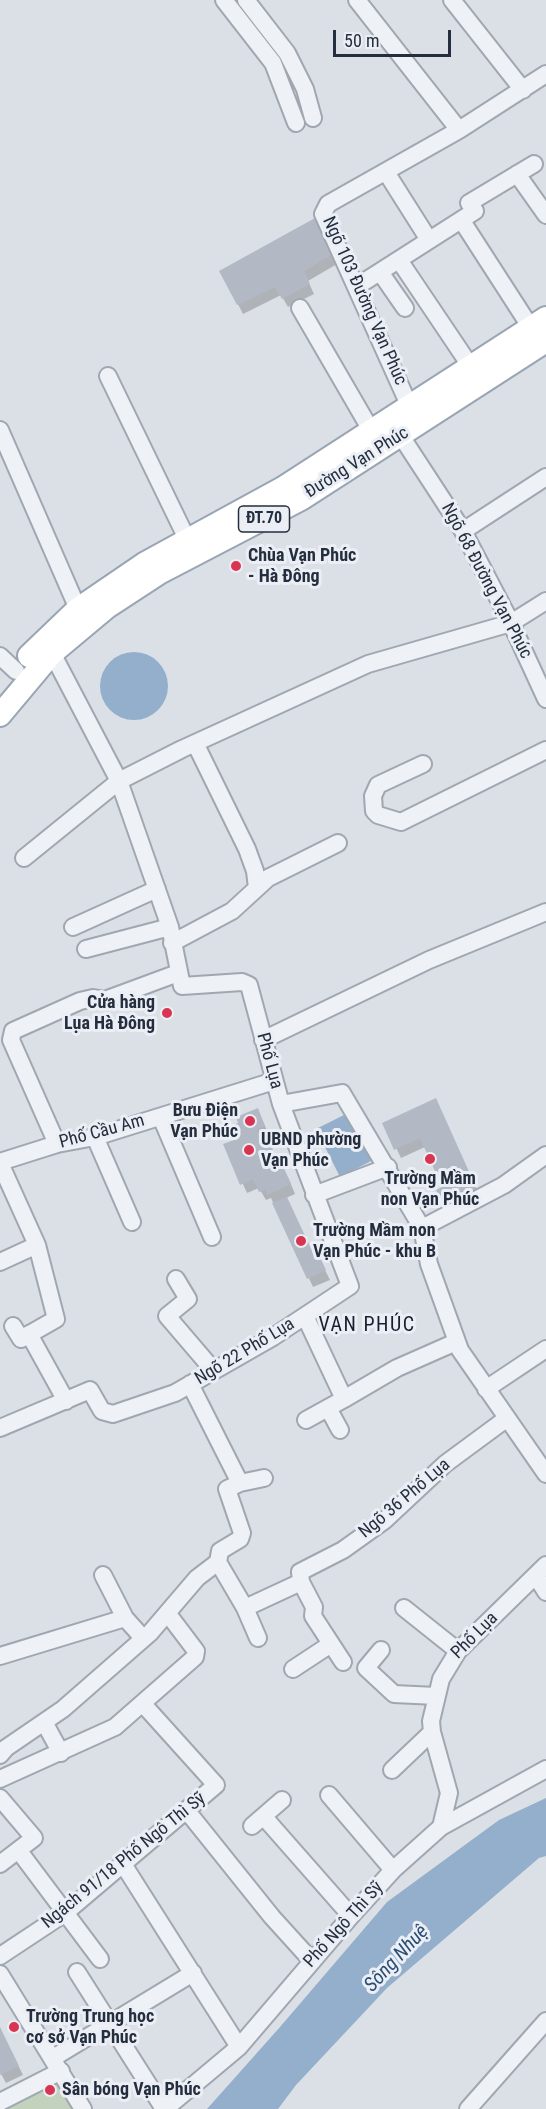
<!DOCTYPE html>
<meta charset="utf-8">
<style>
body{margin:0}
#map{position:relative;width:546px;height:2109px;overflow:hidden;background:#dbe0e7;font-family:"Roboto Condensed",sans-serif}
canvas{display:block}
.scale{position:absolute;left:333px;top:30px;width:118px;height:27px;box-sizing:border-box;border:3px solid #242e3e;border-top:0;padding-left:8px;font-size:18px;line-height:21px;white-space:nowrap;color:#242e3e;-webkit-text-stroke:4px #ebeff5;paint-order:stroke}
</style>
<div id="map">
<canvas width="546" height="2109"></canvas>
<div class="scale">50 m</div>
</div>
<script>
const context = document.querySelector('canvas').getContext('2d');
context.lineJoin = 'round';
function paint(path, color) { context.fillStyle = color; context.fill(path, 'evenodd'); }
const toPath = rows => new Path2D(rows.map(r => 'M' + r).join(''));
function stroke(path, color, width, dash) { context.strokeStyle = color; context.lineWidth = width; context.lineCap = dash ? 'butt' : 'round'; context.setLineDash(dash || []); context.stroke(path); }
function drawText(font, color, halo, rows, align = 'center') {
  context.font = font + ' "Roboto Condensed",sans-serif'; context.lineWidth = 6; context.setLineDash([]); context.textBaseline = 'middle'; context.strokeStyle = halo; context.fillStyle = color; for (const [text, x, y, turn = 0] of rows) {
    context.save(); context.translate(x, y); context.rotate((+turn || 0) * Math.PI / 180); context.textAlign = isNaN(turn) ? turn : align; if (halo) context.strokeText(text, 0, 0); context.fillText(text, 0, 0); context.restore();
  }
}
paint(toPath([
 [61,2074,79,2109,0,2109]
]), '#c2d2bc');
paint(toPath([
 '100 686a34 34 0 1 1 68 0a34 34 0 1 1-68 0Z',
 [352,1111,375,1159,340,1177,316,1129],
 [546,1798,546,1856,539,1858,387,1988,296,2085,278,2109,207,2109,280,2027,387,1902,499,1820]
]), '#93afcb');
paint(toPath([
 [315,220,337,264,308,281,314,294,288,307,281,295,243,314,221,271],
 [440,1109,484,1206,452,1220,444,1188,425,1147,401,1158,384,1123],
 [262,1119,269,1135,261,1138,272,1149,279,1165,272,1168,274,1172,288,1177,295,1194,286,1198,313,1255,321,1262,330,1280,313,1287,271,1198,266,1200,259,1188,247,1193,225,1145,239,1139],
 [0,2029,23,2075,6,2083,0,2072]
]), '#0003');
paint(toPath([
 [315,218,333,254,304,271,310,284,282,299,275,287,237,305,219,271],
 [436,1098,480,1196,446,1212,436,1190,442,1187,420,1138,394,1150,382,1123],
 [258,1108,265,1126,257,1129,262,1141,268,1138,275,1155,268,1158,273,1171,283,1166,291,1184,267,1195,265,1190,259,1192,253,1179,240,1185,223,1144,237,1139,231,1126,238,1123,236,1117],
 [287,1197,313,1253,317,1251,326,1270,307,1279,272,1203],
 [0,2027,19,2066,0,2075]
]), '#b2b9c4');
const minor = toPath([
 [224,0,273,63,296,123],
 [246,0,287,53,305,89,313,118],
 [357,0,459,130,546,74],
 [452,0,523,90],
 [386,172,429,240],
 [517,174,546,215],
 [462,221,531,328],
 [399,260,471,367],
 [380,272,405,308],
 [356,287,475,211,469,203,534,164],
 [300,308,372,432],
 [108,376,188,541],
 [409,405,323,214,328,204,459,130],
 [0,430,78,609],
 [401,436,463,531,511,623,546,699],
 [463,531,546,477],
 [52,653,119,781,170,927,182,986,242,982,249,985,281,1104,342,1093,422,1228,429,1264,460,1350,546,1474],
 [0,656,16,671],
 [195,743,247,849,255,871,257,888],
 [423,764,378,785,373,796,374,811,378,815,401,822,546,750],
 [24,858,119,781,182,749,368,664,511,623,546,601],
 [73,927,157,889],
 [172,943,232,911,268,878,338,843],
 [86,949,170,927],
 [263,1040,429,960,546,912],
 [161,1117,212,1237],
 [95,1137,132,1222],
 [57,1144,11,1040,13,1031,80,1001,93,998,105,1000,178,973],
 [0,1162,57,1144,95,1137,274,1081],
 [0,1163,37,1245,56,1319,21,1339,13,1326],
 [314,1195,388,1167],
 [422,1228,504,1185,546,1155],
 [0,1262,37,1245],
 [176,1279,188,1299,167,1316,214,1371],
 [305,1316,344,1399,397,1368,456,1342],
 [29,1334,66,1401],
 [190,1384,240,1483,227,1489,242,1533,240,1539,220,1551,218,1562],
 [486,1389,546,1349],
 [328,1408,340,1430],
 [306,1420,344,1399],
 [0,1428,90,1390,102,1411,113,1414,175,1393,273,1337,350,1286,281,1104],
 [240,1483,264,1478],
 [218,1562,245,1608,258,1638],
 [103,1575,125,1618],
 [536,1576,546,1592],
 [301,1582,314,1607,313,1616,343,1662],
 [245,1608,301,1582,300,1572,343,1550,385,1520,445,1464,506,1419],
 [404,1608,458,1651],
 [381,1650,366,1668,394,1694,436,1696],
 [0,1656,125,1618,143,1638],
 [293,1669,331,1644],
 [44,1722,61,1753],
 [0,1755,6,1748,63,1709,150,1633,197,1578,218,1562],
 [392,1770,432,1732],
 [0,1779,115,1727,195,1657,196,1651,168,1614],
 [329,1795,393,1870],
 [0,1798,34,1838,0,1864],
 [187,1811,272,1917,311,1960],
 [264,1817,351,1916],
 [252,1826,282,1800],
 [441,1827,449,1793,432,1732,431,1721,441,1679,458,1651,546,1565],
 [19,1851,100,1959],
 [123,1864,239,2047],
 [0,1956,65,1913,216,1785,143,1704],
 [77,1972,164,2109],
 [0,1974,83,2109],
 [53,2058,193,1973],
 [0,2102,61,2071],
 [165,2109,239,2047,351,1916,394,1869,441,1827,546,1769],
 [468,2109,546,2021]
]);
const major = toPath([
 [29,656,78,609,144,564,283,488,546,318],
 [0,715,52,653,107,607,159,573,301,499,546,341]
]);
stroke(minor, '#a0a7b1', 20);
stroke(major, '#9aa5b4', 26);
stroke(minor, '#eef1f5', 16);
stroke(major, '#fff', 22);
for (const [x, y, r, color] of [
 [236,566,6,"#d93451"],
 [167,1013,6,"#d93451"],
 [250,1121,6,"#d93451"],
 [249,1150,6,"#d93451"],
 [430,1159,6,"#d93451"],
 [301,1241,6,"#d93451"],
 [14,2027,6,"#d93451"],
 [50,2090,6,"#d93451"]
]) { const dot = new Path2D(); dot.arc(x, y, r, 0, 2 * Math.PI); context.fillStyle = color; context.fill(dot); stroke(dot, '#ebeff5', 2); }
for (const [x, y, w] of [
 [264,519,51]
]) { const box = new Path2D(); box.roundRect(x - w / 2, y - 13, w, 26, 4.5); context.fillStyle = '#ebeff5'; context.fill(box); stroke(box, '#242e3e', 1.5); }
drawText('bold 16px', '#242e3e', null, [
 ["ĐT.70",264,519]
]);
drawText('18px', '#242e3e', '#ebeff5', [
 ["Ngõ 103 Đường Vạn Phúc",364,301,66],
 ["Đường Vạn Phúc",357,463,-32],
 ["Ngõ 68 Đường Vạn Phúc",486,581,62],
 ["Phố Lụa",269,1061,75],
 ["Phố Cầu Am",102,1132,-15],
 ["Ngõ 22 Phố Lụa",245,1352,-31],
 ["Ngõ 36 Phố Lụa",405,1499,-40],
 ["Phố Lụa",475,1636,-45],
 ["Ngách 91/18 Phố Ngô Thì Sỹ",124,1861,-39],
 ["Phố Ngô Thì Sỹ",344,1925,-48]
]);
drawText('bold 18px', '#242e3e', '#ebeff5', [
 ["Chùa Vạn Phúc",248,556],
 ["- Hà Đông",248,577],
 ["Cửa hàng",155,1003,"right"],
 ["Lụa Hà Đông",155,1024,"right"],
 ["Bưu Điện",238,1111,"right"],
 ["Vạn Phúc",238,1132,"right"],
 ["UBND phường",261,1140],
 ["Vạn Phúc",261,1161],
 ["Trường Mầm",430,1179,"center"],
 ["non Vạn Phúc",430,1200,"center"],
 ["Trường Mầm non",313,1231],
 ["Vạn Phúc - khu B",313,1252],
 ["Trường Trung học",26,2017],
 ["cơ sở Vạn Phúc",26,2038],
 ["Sân bóng Vạn Phúc",62,2090]
], 'left');
context.letterSpacing = '1.5px';
drawText('20px', '#17202f', '#ebeff5', [
 ["VẠN PHÚC",367,1326]
]);
context.letterSpacing = '0px';
drawText('italic 20px', '#2b4e75', '#ebeff5', [
 ["Sông Nhuệ",397,1959,-47]
]);
</script>
